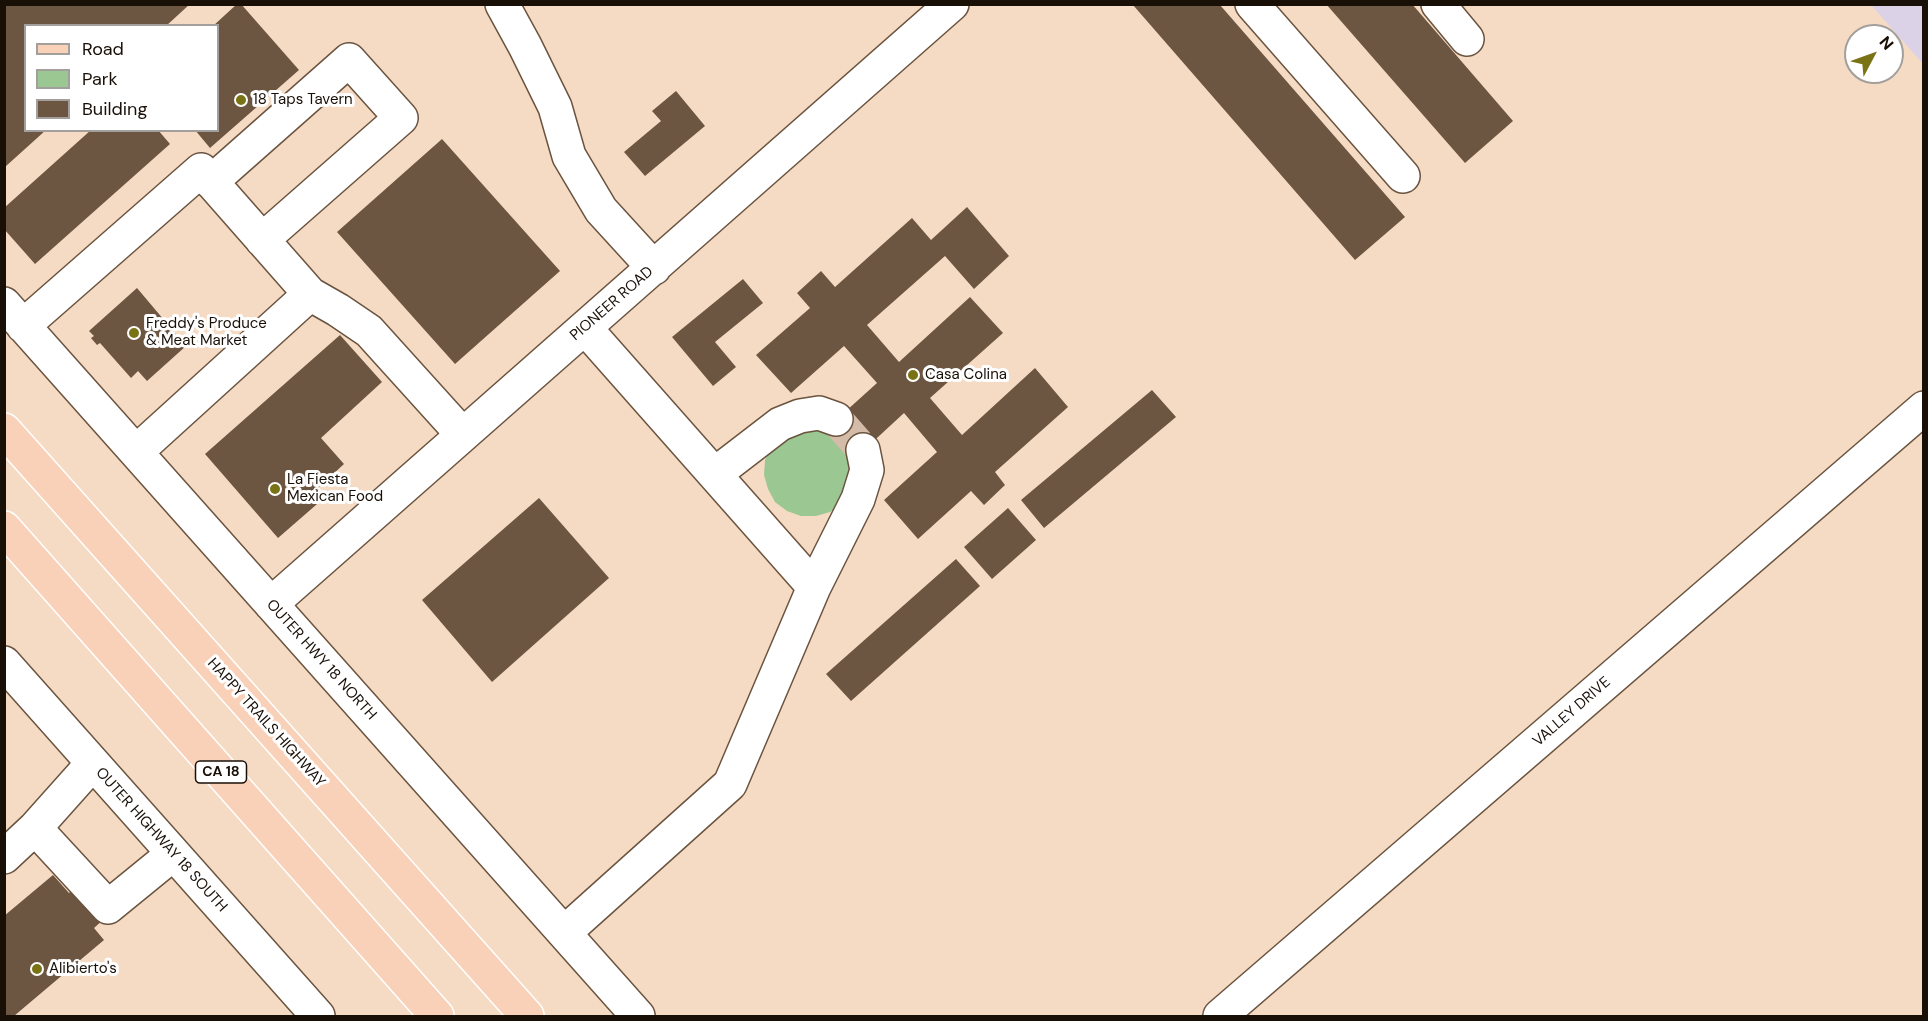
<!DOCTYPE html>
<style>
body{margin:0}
#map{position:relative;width:1928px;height:1021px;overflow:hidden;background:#f6dbc4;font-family:"DM Sans",sans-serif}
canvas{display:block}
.frame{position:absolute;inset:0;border:6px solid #180f07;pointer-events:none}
.legend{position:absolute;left:24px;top:24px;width:195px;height:108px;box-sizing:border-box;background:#fff;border:2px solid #a39f9c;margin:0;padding:8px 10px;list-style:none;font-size:18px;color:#180f07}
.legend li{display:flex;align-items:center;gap:12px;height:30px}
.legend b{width:30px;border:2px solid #a39f9c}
.north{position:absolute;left:1844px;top:24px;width:60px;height:60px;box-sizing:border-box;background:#fff;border:2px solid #a39f9c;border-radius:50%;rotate:49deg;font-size:16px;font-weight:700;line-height:24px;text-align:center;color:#180f07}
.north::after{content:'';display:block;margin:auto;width:21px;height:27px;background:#7a7315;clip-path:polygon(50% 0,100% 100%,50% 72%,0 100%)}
</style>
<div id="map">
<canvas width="1928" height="1021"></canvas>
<div class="frame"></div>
<ul class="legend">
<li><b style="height:8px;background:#f9d1b8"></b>Road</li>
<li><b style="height:16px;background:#9bc793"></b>Park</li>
<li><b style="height:16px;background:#6c5642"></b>Building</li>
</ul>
<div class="north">N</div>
</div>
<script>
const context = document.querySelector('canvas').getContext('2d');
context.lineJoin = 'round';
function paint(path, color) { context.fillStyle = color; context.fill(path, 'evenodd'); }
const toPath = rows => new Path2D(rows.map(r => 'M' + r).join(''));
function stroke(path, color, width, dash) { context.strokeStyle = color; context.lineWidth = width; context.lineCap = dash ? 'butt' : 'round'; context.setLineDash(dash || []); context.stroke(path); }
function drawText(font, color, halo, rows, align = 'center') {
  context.font = font + ' "DM Sans",sans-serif'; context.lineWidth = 6; context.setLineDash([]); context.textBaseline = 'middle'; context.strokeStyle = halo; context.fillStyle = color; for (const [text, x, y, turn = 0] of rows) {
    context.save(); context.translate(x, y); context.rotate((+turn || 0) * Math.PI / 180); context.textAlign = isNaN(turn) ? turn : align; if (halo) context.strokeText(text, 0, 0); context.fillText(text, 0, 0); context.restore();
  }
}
paint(toPath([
 [1871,5,1923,5,1923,64]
]), '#dcd2e7');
paint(toPath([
 [809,427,837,436,853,461,842,503,830,512,816,516,801,516,787,511,775,502,768,489,764,475,765,460,771,447]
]), '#9bc793');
paint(toPath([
 [5,4,190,4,166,26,26,26,26,130,46,130,5,167],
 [237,4,241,4,299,70,210,148,195,130,218,130,218,26,213,26],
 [1326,4,1412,4,1513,121,1465,163],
 [1133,5,1220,5,1405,217,1355,260],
 [676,91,705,126,645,176,624,152,661,121,652,111],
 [91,130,158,130,170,144,35,264,4,229,4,208],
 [442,139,560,271,455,364,337,232],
 [967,207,1009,256,974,289,945,256,867,325,899,362,970,297,1003,333,930,398,962,435,1035,368,1068,407,995,472,1005,485,984,505,971,491,918,539,884,500,937,452,904,413,852,461,825,430,877,383,844,346,791,393,756,355,810,308,797,293,821,271,835,287,912,218,931,240],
 [743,279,763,303,715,342,736,367,713,386,672,337],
 [137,288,186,346,147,381,138,371,131,378,100,343,97,345,91,338,94,336,89,331],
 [340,335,382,382,321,438,344,464,317,489,324,498,278,538,205,454],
 [1152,390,1176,417,1044,528,1021,500],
 [539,498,609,578,492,682,422,600],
 [1008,508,1036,540,992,579,964,547],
 [956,559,980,586,851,701,826,674],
 [53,875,69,893,76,887,104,919,94,928,104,940,14,1016,4,1016,4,916]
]), '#6c5642');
stroke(toPath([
 [836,419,863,450]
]), '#d5bca8', 33, [33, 16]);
const minor = toPath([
 [502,4,525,46,555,107,569,156,601,210,654,268],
 [1252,4,1403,176],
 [1438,4,1467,39],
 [211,182,349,60,401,118,262,240],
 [310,294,338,310,369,331,463,435],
 [4,304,638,1016],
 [23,326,201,170,310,294,136,452],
 [715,474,780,424,800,416,819,413,836,419],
 [814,587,858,499,867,470,863,450],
 [271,604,952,4],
 [4,663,318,1016],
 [35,828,108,907,173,854],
 [4,857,35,828,93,763],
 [564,933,730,784,814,587,585,328],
 [1220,1016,1924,408]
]);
const major = toPath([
 [4,430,527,1016],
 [4,528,437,1016]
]);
stroke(minor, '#6a533f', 36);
stroke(major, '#fff', 36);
stroke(minor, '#fff', 33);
stroke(major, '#f9d1b8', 33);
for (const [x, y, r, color] of [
 [241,100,6,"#7a7315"],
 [134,333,6,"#7a7315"],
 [913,375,6,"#7a7315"],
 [275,489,6,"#7a7315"],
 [37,969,6,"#7a7315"]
]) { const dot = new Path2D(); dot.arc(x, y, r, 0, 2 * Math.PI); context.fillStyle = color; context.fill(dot); stroke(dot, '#fff', 2); }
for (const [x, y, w] of [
 [221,772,51]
]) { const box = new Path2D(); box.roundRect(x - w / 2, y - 11, w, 22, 4.5); context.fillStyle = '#fff'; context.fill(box); stroke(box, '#180f07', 1.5); }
drawText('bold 14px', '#180f07', null, [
 ["CA 18",221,772]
]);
drawText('15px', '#180f07', '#fff', [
 ["18 Taps Tavern",253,100],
 ["Freddy's Produce",146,324],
 ["& Meat Market",146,341],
 ["Casa Colina",925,375],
 ["La Fiesta",287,480],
 ["Mexican Food",287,497],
 ["Alibierto's",49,969]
], 'left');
drawText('15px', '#180f07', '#fff', [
 ["PIONEER ROAD",612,304,-41],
 ["OUTER HWY 18 NORTH",321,660,48],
 ["VALLEY DRIVE",1572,712,-41],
 ["HAPPY TRAILS HIGHWAY",266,723,48],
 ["OUTER HIGHWAY 18 SOUTH",161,840,48]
]);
</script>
